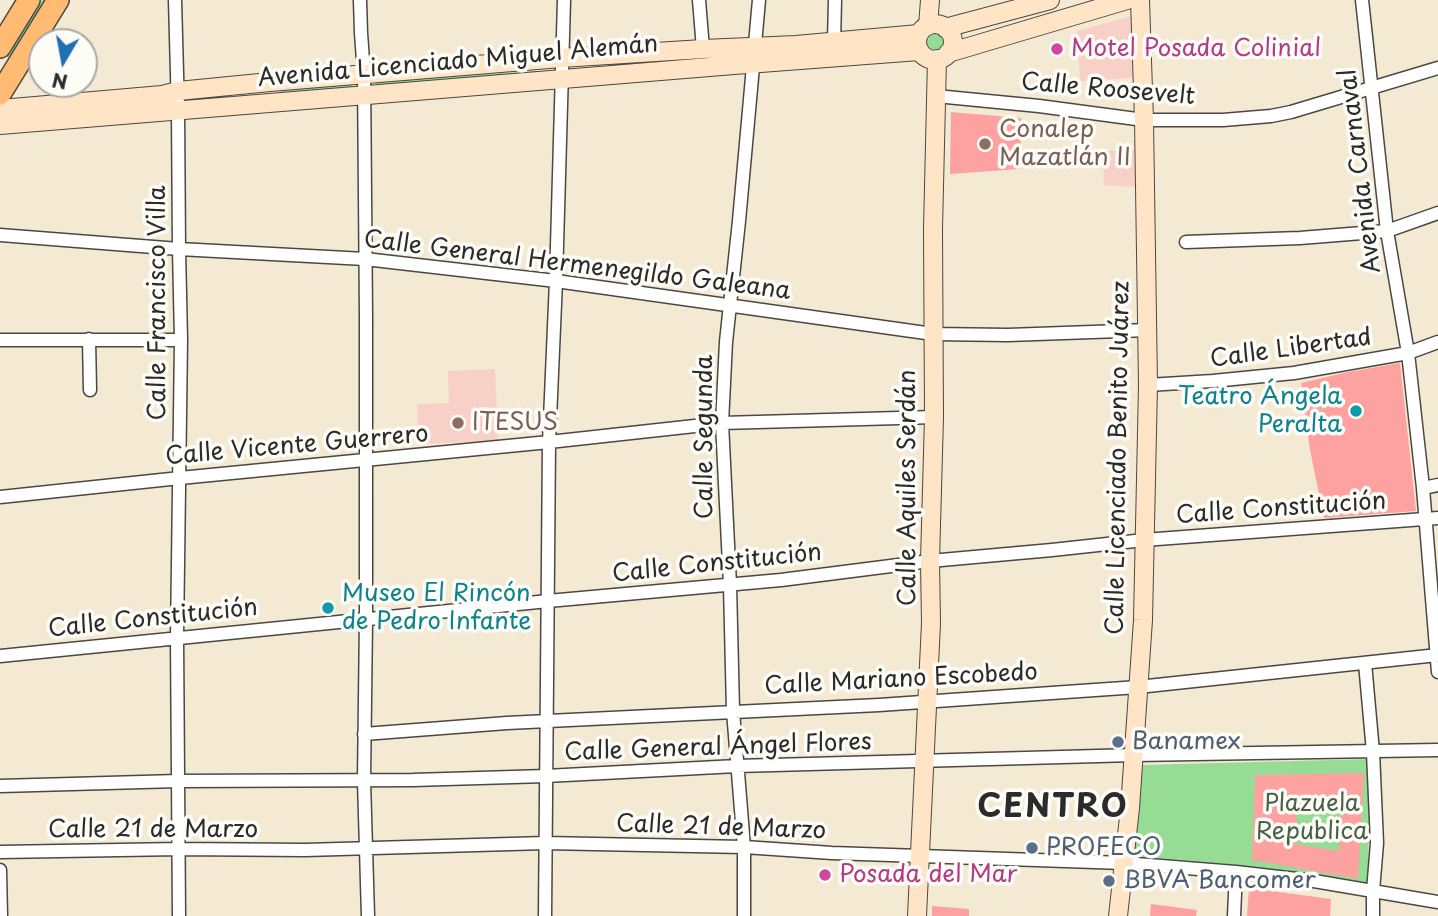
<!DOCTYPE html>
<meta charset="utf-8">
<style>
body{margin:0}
#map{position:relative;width:1438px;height:916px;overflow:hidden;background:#f4e9d2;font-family:"Playpen Sans",sans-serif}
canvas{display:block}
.north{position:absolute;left:28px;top:28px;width:70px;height:70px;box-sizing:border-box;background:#fdfcf7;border:2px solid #a9a8a5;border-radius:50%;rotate:190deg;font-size:19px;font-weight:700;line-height:28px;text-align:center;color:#2b2b2b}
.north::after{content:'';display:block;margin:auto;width:24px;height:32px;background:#1f6fb2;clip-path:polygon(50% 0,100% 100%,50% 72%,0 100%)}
</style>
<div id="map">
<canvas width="1438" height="916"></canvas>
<div class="north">N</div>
</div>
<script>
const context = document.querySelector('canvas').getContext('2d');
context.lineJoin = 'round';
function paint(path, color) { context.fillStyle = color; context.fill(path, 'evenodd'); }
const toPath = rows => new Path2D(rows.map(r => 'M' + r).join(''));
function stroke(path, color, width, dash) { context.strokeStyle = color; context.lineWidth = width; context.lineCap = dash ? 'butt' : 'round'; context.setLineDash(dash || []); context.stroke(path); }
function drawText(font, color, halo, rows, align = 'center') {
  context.font = font + ' "Playpen Sans",sans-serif'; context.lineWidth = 7; context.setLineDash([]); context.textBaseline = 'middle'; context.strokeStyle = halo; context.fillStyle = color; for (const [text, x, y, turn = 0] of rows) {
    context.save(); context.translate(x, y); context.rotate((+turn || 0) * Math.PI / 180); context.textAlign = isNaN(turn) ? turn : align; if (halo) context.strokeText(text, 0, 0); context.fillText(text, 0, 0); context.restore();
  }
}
paint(toPath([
 [1132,16,1133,78,1080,81,1077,31],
 [1137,150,1136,187,1104,185,1103,151],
 [495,369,498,441,419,444,417,404,449,403,448,371]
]), '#f7d1c7');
paint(toPath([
 [42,0,52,0,9,61,7,56],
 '923 42a11 11 0 1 1 22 0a11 11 0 1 1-22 0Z',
 [538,71,540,78,378,88,375,83,378,80],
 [352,84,352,88,281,92,281,89],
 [1370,759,1368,883,1230,864,1134,856,1143,765]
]), '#96dc95');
paint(toPath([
 [951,112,1021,118,1020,169,950,174],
 [1400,363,1416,511,1324,518,1310,450,1301,383,1348,372],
 [1364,773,1358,879,1252,860,1255,775],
 [1298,800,1341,800,1339,851,1295,844],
 [1249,888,1331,899,1330,916,1247,916],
 [1151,904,1197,910,1196,916,1150,916],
 [932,906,969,909,969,916,932,916]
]), '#fda2a0');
const street = toPath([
 [175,0,178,110,179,249,181,340,177,637,179,916],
 [360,0,361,33,364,74,366,317,366,619,364,781,368,916],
 [699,0,703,49],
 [1362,0,1387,231,1408,353,1423,488,1438,672],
 [834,42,835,0],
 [936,96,1039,106,1144,120,1223,120,1271,116,1291,112,1438,68],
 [0,235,179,249,365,259,556,281,933,334,1008,335,1148,330],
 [1186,242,1300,238,1387,231,1438,213],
 [89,339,90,390],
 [0,340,181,340],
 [1148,385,1213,381,1294,373,1408,353,1438,342],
 [1423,488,1438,485],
 [0,497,180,478,549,442,722,423,934,417],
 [0,656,548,601,781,580,930,561,1052,550,1144,540,1438,518],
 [1365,663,1373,752,1377,843,1373,891,1373,916],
 [364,734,507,723,879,705,1138,687,1438,655],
 [0,786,178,781,413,780,546,776,737,766,1134,755,1438,750],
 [0,852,179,849,305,850,545,843,744,847,832,853,1124,863,1236,872,1314,881,1438,902],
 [0,870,1,916],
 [545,916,549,442,556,281,564,0],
 [744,916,744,847,733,711,730,585,722,423,726,342,739,221,759,0],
 [1234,916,1236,872]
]);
const secondary = toPath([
 '917 42a18 18 0 1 1 36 0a18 18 0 1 1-36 0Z',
 [928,26,930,0],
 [945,28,1050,0],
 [948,53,1127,0],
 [0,109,162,95,178,91,270,82,561,58,703,49,796,45,919,34],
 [0,125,734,65,919,51],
 [917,916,931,623,930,561,934,417,933,229,937,59],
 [1118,916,1130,808,1143,620,1148,385,1144,120,1140,0]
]);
const primary = toPath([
 [0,47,29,0],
 [0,94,58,0]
]);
stroke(street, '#494844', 15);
stroke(secondary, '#494844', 20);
stroke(primary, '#494844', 24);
stroke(street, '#fff', 12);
stroke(secondary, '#ffe4c6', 18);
stroke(primary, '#ffbb71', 21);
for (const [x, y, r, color] of [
 [1057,49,7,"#d1479c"],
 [985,144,7,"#8d6e63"],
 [1356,411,7,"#0f9aa8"],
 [458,423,7,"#8d6e63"],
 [328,608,7,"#0f9aa8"],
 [1118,742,7,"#5c6f8a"],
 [1032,848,7,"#5c6f8a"],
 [825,875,7,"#d1479c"],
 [1109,881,7,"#5c6f8a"]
]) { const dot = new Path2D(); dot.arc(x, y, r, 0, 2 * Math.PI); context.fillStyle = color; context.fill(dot); stroke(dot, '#fdfcf7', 2.5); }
drawText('24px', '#b23c85', '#fdfcf7', [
 ["Motel Posada Colinial",1071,49],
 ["Posada del Mar",839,875]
], 'left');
drawText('24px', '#2b2b2b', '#fdfcf7', [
 ["Avenida Licenciado Miguel Alemán",458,62,-5],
 ["Calle Roosevelt",1108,90,5],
 ["Avenida Carnaval",1361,171,-97],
 ["Calle General Hermenegildo Galeana",577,266,7],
 ["Calle Francisco Villa",158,303,-90],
 ["Calle Libertad",1291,349,-8],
 ["Calle Segunda",705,437,-90],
 ["Calle Vicente Guerrero",297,446,-5],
 ["Calle Licenciado Benito Juárez",1119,458,-89],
 ["Calle Aquiles Serdán",908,488,-90],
 ["Calle Constitución",1281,509,-4],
 ["Calle Constitución",717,564,-6],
 ["Calle Constitución",153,619,-6],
 ["Calle Mariano Escobedo",901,680,-3],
 ["Calle General Ángel Flores",718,748,-2],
 ["Calle 21 de Marzo",721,828,2],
 ["Calle 21 de Marzo",153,830]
]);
drawText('24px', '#785e54', '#fdfcf7', [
 ["Conalep",999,130],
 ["Mazatlán II",999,158],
 ["ITESUS",472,423]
], 'left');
drawText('24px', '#0d838f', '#fdfcf7', [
 ["Teatro Ángela",1342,397],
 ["Peralta",1342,425],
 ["Museo El Rincón",342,594,"left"],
 ["de Pedro Infante",342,622,"left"]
], 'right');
drawText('24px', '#4e5e75', '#fdfcf7', [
 ["Banamex",1132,742],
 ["PROFECO",1046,848],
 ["BBVA Bancomer",1123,881]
], 'left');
drawText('24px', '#4b604b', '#fdfcf7', [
 ["Plazuela",1312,804],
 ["Republica",1312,832]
]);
context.letterSpacing = '2px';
drawText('bold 32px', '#2b2b2b', '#fdfcf7', [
 ["CENTRO",1053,808]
]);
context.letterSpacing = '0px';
</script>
